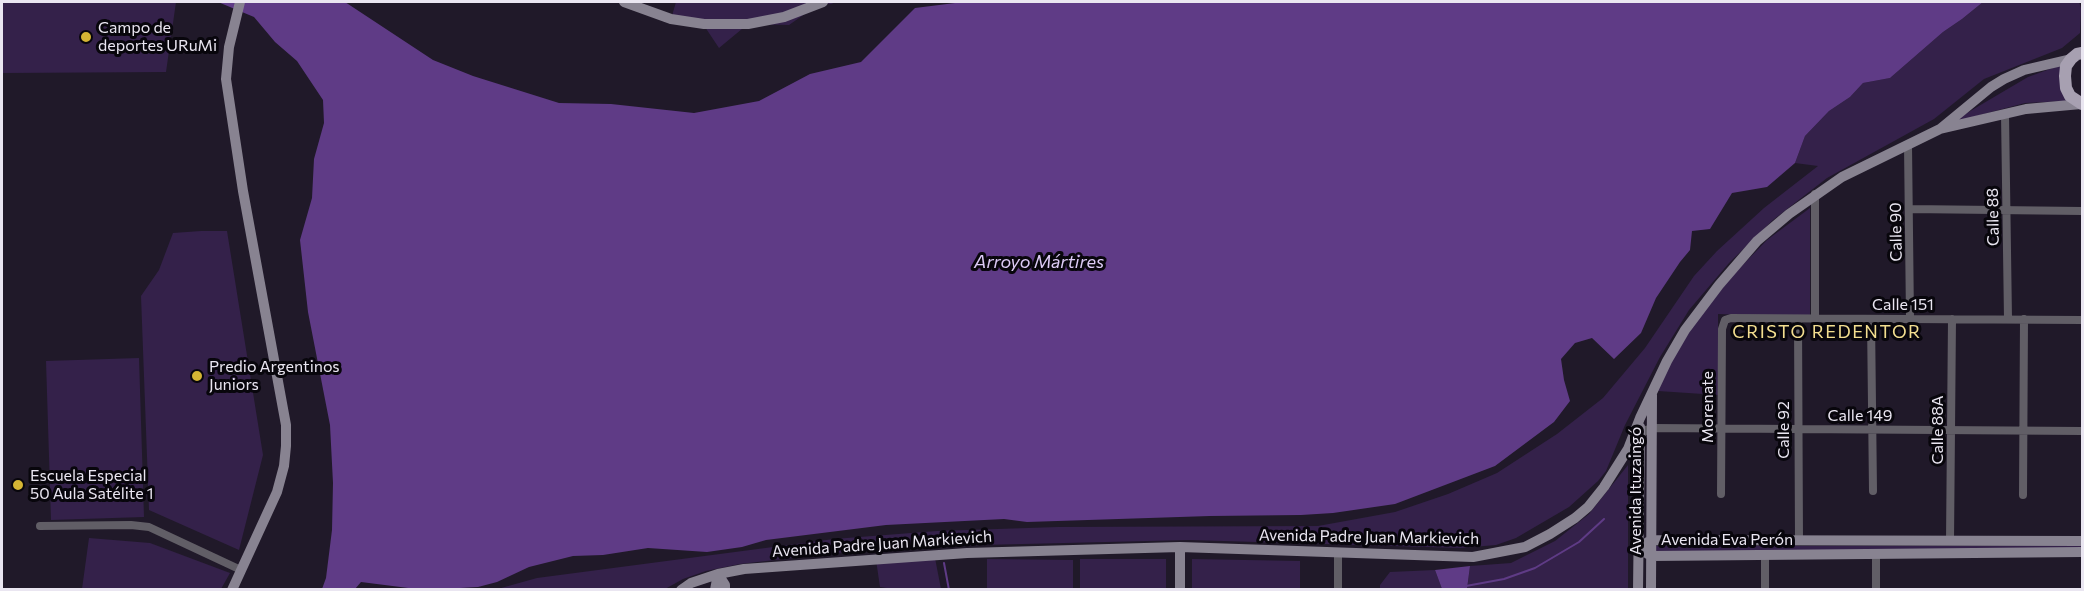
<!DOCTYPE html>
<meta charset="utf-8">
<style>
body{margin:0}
#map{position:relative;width:2084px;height:591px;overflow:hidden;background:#201929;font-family:Commissioner,sans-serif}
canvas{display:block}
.frame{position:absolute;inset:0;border:3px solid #eae6f1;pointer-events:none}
</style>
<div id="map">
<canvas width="2084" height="591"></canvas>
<div class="frame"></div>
</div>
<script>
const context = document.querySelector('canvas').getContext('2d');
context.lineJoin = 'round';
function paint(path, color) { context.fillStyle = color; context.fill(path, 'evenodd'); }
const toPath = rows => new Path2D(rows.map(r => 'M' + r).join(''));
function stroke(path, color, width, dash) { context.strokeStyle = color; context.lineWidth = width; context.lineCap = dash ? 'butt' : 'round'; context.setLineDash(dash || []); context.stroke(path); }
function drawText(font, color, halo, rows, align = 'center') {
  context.font = font + ' Commissioner,sans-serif'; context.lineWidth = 6; context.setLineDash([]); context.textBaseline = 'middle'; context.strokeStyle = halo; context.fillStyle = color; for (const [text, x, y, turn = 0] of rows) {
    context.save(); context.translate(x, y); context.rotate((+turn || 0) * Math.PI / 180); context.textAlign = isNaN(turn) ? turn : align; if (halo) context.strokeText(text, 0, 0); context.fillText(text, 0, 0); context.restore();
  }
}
paint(toPath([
 [2,2,176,2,166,72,2,73],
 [676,2,836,2,831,4,819,4,789,25,748,24,719,48,703,24,671,19],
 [1983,2,2079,2,2081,8,2080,33,2062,48,1984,79,1934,119,1827,178,1773,220,1729,263,1689,310,1660,357,1625,425,1606,471,1598,481,1569,507,1516,538,1496,545,1461,548,1189,540,940,546,836,553,740,564,706,571,683,579,665,589,494,590,537,578,834,539,937,531,1058,527,1318,526,1395,512,1448,494,1497,473,1557,434,1603,398,1645,348,1694,276,1717,251,1764,208,1818,166,1795,163,1805,136,1829,111,1850,97,1863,83,1890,78,1943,32,1962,19],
 [2061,65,2067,101,2025,103,1950,123,2028,77],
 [1810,208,1810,317,1718,314,1718,395,1658,391,1668,367,1694,324,1732,276,1767,240],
 [201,231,227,231,263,455,239,550,149,510,141,296,159,270,173,233],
 [139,358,144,517,51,520,46,361],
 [1628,465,1628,589,1467,590,1470,566,1511,563,1555,541,1589,514],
 [89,538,150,543,230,573,221,589,82,589],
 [1654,546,2082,546,2082,551,1654,552],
 [935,558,941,589,900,590,880,587,876,560],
 [987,559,1073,560,1073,589,987,589],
 [1080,559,1166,559,1166,589,1080,589],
 [1192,559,1300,561,1300,589,1192,589],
 [1435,570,1442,589,1380,589,1380,585,1390,572]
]), '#34214a');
paint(toPath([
 [218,2,345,2,433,60,473,76,559,103,611,104,694,113,759,101,810,74,861,62,915,8,963,2,1983,2,1962,19,1943,32,1890,78,1863,83,1850,97,1829,111,1805,136,1795,163,1767,187,1732,193,1710,229,1692,231,1690,250,1680,262,1656,298,1641,333,1614,359,1592,338,1575,343,1561,359,1564,380,1570,401,1554,422,1495,466,1395,504,1333,513,1301,515,1210,516,1027,522,1004,519,886,525,766,540,742,547,707,552,648,548,603,555,573,556,529,567,497,582,478,587,424,590,361,582,355,589,322,589,326,578,332,530,333,483,330,425,308,312,300,240,312,198,314,159,324,123,323,100,297,61,275,42,254,17],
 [1470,566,1467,589,1442,589,1435,570]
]), '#5f3b86');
stroke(toPath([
 [944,563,949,590],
 [1466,586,1504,579,1535,568,1579,542,1604,519]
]), '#5f3b86', 2);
stroke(toPath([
 [2005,114,2008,319],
 [1908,145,1910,319],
 [1909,209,2082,211],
 [1798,319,1799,541],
 [1815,319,1815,194],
 [1871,319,1873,491],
 [1640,436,1646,430,1652,428,2082,431],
 [1721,494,1722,329,1725,320,1731,318,2082,320],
 [2023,495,2024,319],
 [40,526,131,525,149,527,241,570],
 [1950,541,1952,319],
 [1338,552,1338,590],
 [1765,556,1765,590],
 [1876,590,1876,554]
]), '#615e66', 8);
stroke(toPath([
 [624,2,671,19,704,24,748,24,784,17,823,2],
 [1940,129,2026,109,2081,104],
 [2082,541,1651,540,1639,548,1651,556,2082,552],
 [1180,547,1180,590],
 [718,574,725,585,725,590],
 [232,590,277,492,284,466,286,446,286,425,243,191,226,79,229,47,240,2],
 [681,590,691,583,718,574,744,569,967,553,1180,547,1473,557,1525,547,1550,534,1575,518,1588,507,1604,487,1628,449,1640,418,1667,361,1685,330,1719,285,1757,241,1789,214,1842,177,1940,129,1991,87,2004,79,2024,70,2071,59],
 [715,590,718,574],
 [1638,590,1640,427],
 [1651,590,1652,395]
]), '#888391', 10);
stroke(toPath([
 [2082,53,2077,54,2071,59,2066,66,2065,76,2066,88,2070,96,2082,104]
]), '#a7a0b1', 12);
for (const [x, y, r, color] of [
 [86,37,6,"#d5b534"],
 [197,376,6,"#d5b534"],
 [18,485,6,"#d5b534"]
]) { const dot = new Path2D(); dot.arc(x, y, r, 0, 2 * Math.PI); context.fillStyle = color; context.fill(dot); stroke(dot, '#08060c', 2); }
drawText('16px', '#eae6f1', '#08060c', [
 ["Campo de",98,28],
 ["deportes URuMi",98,46],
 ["Predio Argentinos",209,367],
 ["Juniors",209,385],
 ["Escuela Especial",30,476],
 ["50 Aula Satélite 1",30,494]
], 'left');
drawText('16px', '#eae6f1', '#08060c', [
 ["Calle 88",1993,217,-91],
 ["Calle 90",1896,232,-91],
 ["Calle 151",1903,305],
 ["Morenate",1708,407,-90],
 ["Calle 149",1860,416],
 ["Calle 92",1784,430,-90],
 ["Calle 88A",1938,430,-90],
 ["Avenida Ituzaingó",1636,491,-90],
 ["Avenida Padre Juan Markievich",1369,537,1],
 ["Avenida Eva Perón",1727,540],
 ["Avenida Padre Juan Markievich",882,544,-4]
]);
drawText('italic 18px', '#ddcbf6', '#08060c', [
 ["Arroyo Mártires",1039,262]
]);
context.letterSpacing = '1.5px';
drawText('18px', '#f3de90', '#08060c', [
 ["CRISTO REDENTOR",1827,332]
]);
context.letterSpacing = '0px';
</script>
